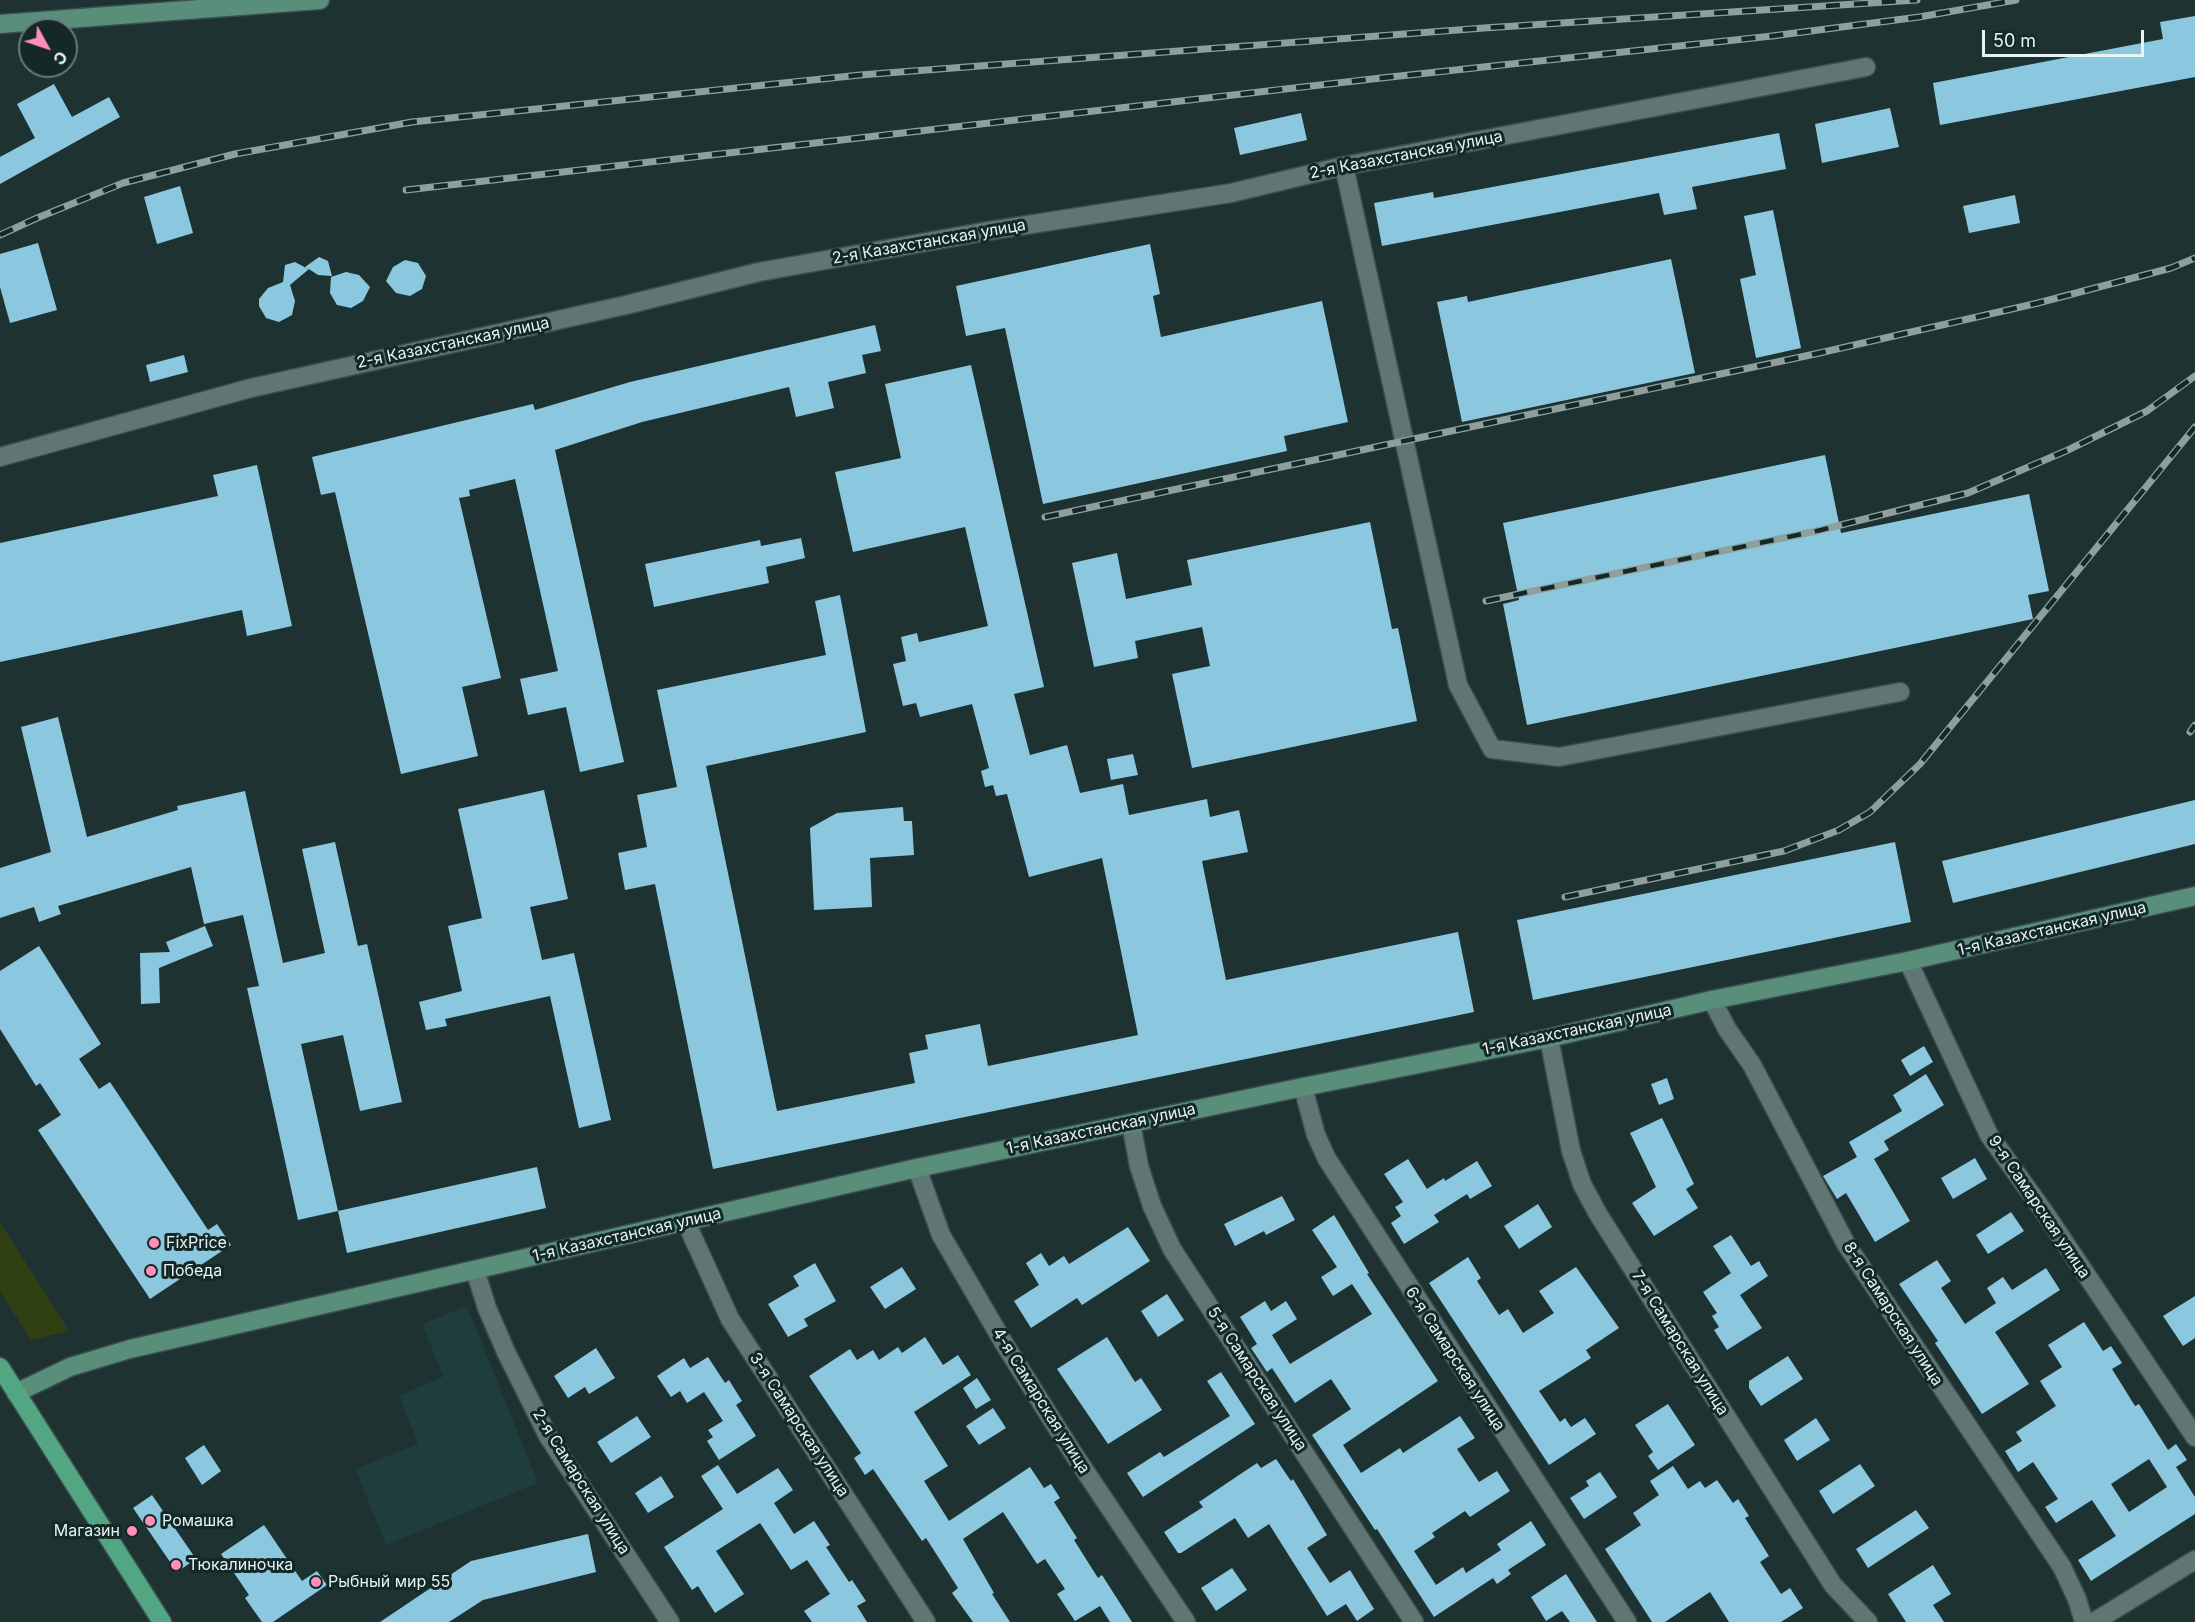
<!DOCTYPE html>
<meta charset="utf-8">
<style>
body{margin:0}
#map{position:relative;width:2195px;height:1622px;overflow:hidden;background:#1d3231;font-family:Inter,sans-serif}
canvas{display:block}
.north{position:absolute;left:18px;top:18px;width:60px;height:60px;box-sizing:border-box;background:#132827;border:2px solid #687a79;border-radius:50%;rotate:130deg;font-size:16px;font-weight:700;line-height:24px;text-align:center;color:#e7f4f3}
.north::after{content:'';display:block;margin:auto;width:21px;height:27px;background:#ff8eb9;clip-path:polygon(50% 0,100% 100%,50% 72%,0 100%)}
.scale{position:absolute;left:1982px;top:30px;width:162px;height:27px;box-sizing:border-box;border:3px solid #e7f4f3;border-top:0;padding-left:8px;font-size:18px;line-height:21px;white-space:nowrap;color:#e7f4f3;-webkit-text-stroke:4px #132827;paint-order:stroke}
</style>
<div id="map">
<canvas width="2195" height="1622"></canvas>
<div class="north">С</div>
<div class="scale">50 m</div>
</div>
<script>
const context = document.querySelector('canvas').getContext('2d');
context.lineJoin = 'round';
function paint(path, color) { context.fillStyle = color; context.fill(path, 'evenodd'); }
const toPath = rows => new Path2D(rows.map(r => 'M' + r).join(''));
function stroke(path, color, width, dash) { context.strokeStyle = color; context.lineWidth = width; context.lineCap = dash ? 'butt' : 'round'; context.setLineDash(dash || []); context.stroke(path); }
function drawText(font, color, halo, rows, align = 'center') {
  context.font = font + ' Inter,sans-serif'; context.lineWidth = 6; context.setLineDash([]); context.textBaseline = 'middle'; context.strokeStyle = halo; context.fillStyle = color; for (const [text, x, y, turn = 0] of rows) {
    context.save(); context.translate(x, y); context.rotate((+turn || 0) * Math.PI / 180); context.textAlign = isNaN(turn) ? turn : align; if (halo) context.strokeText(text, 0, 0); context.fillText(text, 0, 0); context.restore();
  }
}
paint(toPath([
 [467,1306,538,1483,386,1545,355,1469,418,1444,399,1395,443,1377,422,1324]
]), '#1f3d3c');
paint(toPath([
 [0,1222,69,1331,31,1340,0,1291]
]), '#314012');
paint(toPath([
 [2195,16,2195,77,1940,125,1933,83,2163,39,2160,22],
 [54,84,72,117,109,97,120,117,0,184,0,157,35,138,17,104],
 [1890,108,1899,147,1822,163,1815,124],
 [1301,113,1307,140,1240,155,1234,128],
 [1779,133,1786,169,1692,187,1697,209,1664,215,1659,193,1382,246,1374,203,1433,192,1434,198],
 [180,186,193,233,157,244,144,197],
 [2015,195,2020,223,1969,233,1963,206],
 [1773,210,1801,348,1756,358,1740,279,1756,275,1744,216],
 [38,243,57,310,10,323,0,287,0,254],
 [1150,244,1160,294,1153,296,1161,337,1322,301,1348,422,1284,436,1287,451,1043,504,1005,328,966,336,956,286],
 [319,257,328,261,332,276,318,275,309,269,290,285,295,301,292,315,279,322,266,318,259,306,259,299,268,288,283,282,285,265,295,262,308,269,305,267],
 [1671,259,1695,373,1462,422,1437,302,1467,296,1468,302],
 [405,260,418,263,426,276,422,289,410,296,396,293,386,281,393,267],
 [346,272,359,275,370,287,363,301,351,308,337,305,330,293,331,277],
 [875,325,881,351,862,355,866,373,828,382,834,408,796,417,789,387,642,422,555,450,624,762,580,772,566,707,528,715,520,679,558,671,515,479,469,490,470,496,459,498,501,678,462,687,478,756,401,774,335,492,321,495,312,457,533,404,535,410,630,382],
 [184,355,188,372,150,382,146,365],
 [971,365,1044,687,1014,694,1030,755,1067,745,1080,793,1123,784,1129,815,1207,799,1210,817,1239,810,1248,852,1202,861,1226,980,1458,932,1474,1012,713,1169,655,884,625,890,618,853,647,847,637,795,677,787,657,690,826,655,815,601,840,595,866,732,706,766,777,1111,915,1083,909,1053,928,1049,925,1035,980,1024,988,1066,1138,1035,1102,858,1029,877,1007,794,996,796,993,785,985,787,981,771,989,768,972,704,920,717,916,703,903,706,893,664,906,661,901,637,917,633,919,642,988,626,965,527,853,552,835,472,901,458,885,384],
 [1825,455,1841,533,2029,494,2049,591,2028,595,2033,619,1527,725,1503,604,1519,600,1503,523],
 [257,465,292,626,247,636,242,610,0,662,0,543,218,496,213,475],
 [1370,522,1392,629,1398,628,1417,721,1192,768,1172,674,1210,666,1202,627,1135,641,1138,658,1094,667,1072,563,1117,553,1126,599,1192,585,1187,560],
 [801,538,805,558,766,567,769,583,654,607,645,564,760,540,761,546],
 [58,717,87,837,178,810,177,806,245,791,283,963,325,953,302,849,335,842,358,946,367,944,402,1102,360,1111,343,1035,301,1044,338,1211,298,1220,247,988,259,986,243,915,204,924,191,867,58,906,61,914,39,922,34,907,0,918,0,868,51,852,21,727],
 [1133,754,1138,775,1111,780,1107,759],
 [544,790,568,899,530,907,542,960,574,953,611,1120,579,1128,550,996,445,1019,447,1026,426,1030,419,1002,462,991,448,926,482,918,458,809],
 [2195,800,2195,844,1953,903,1942,861],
 [903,807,904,821,912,821,914,855,870,858,872,907,814,910,810,828,837,813],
 [1895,842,1911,922,1533,1000,1517,920],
 [205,926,213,946,159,968,160,1003,141,1004,140,953,170,952,166,942],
 [39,946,101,1044,79,1059,99,1089,110,1082,208,1230,217,1224,231,1245,150,1299,38,1130,61,1115,40,1083,36,1086,0,1029,0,971],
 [1924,1046,1933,1062,1910,1076,1901,1060],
 [1926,1074,1944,1105,1884,1141,1889,1150,1874,1159,1910,1221,1875,1242,1846,1193,1837,1199,1823,1176,1857,1157,1849,1142,1902,1111,1893,1095],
 [1667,1078,1674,1099,1659,1105,1651,1084],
 [1662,1118,1694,1184,1686,1189,1698,1208,1654,1236,1632,1203,1656,1187,1630,1133],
 [1975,1158,1987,1179,1953,1199,1941,1178],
 [1408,1159,1427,1189,1444,1178,1445,1181,1477,1161,1492,1186,1470,1199,1467,1194,1434,1215,1439,1222,1404,1244,1391,1223,1401,1216,1395,1207,1403,1202,1384,1174],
 [537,1167,546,1208,347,1253,338,1211],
 [1282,1196,1295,1220,1266,1235,1264,1231,1235,1246,1224,1224],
 [1538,1204,1552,1227,1519,1249,1504,1226],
 [2011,1212,2024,1231,1988,1254,1976,1235],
 [1334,1215,1369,1273,1367,1274,1438,1381,1343,1445,1361,1473,1400,1448,1403,1453,1460,1416,1475,1438,1457,1449,1479,1482,1497,1471,1510,1491,1470,1517,1465,1511,1432,1533,1435,1537,1414,1551,1436,1585,1463,1567,1466,1573,1501,1550,1497,1544,1531,1521,1546,1545,1508,1570,1511,1574,1497,1584,1493,1578,1434,1617,1377,1529,1375,1530,1312,1435,1351,1409,1331,1379,1295,1403,1272,1368,1267,1372,1251,1348,1257,1344,1240,1317,1265,1301,1271,1311,1286,1301,1297,1319,1272,1335,1290,1364,1372,1314,1352,1284,1333,1296,1321,1277,1337,1267,1312,1230],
 [1128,1227,1150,1261,1082,1305,1077,1298,1031,1328,1014,1301,1039,1285,1026,1263,1041,1253,1049,1266,1064,1256,1069,1264],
 [1731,1235,1751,1266,1759,1261,1768,1276,1740,1295,1762,1328,1727,1350,1714,1330,1719,1327,1712,1316,1717,1313,1703,1292,1731,1273,1713,1246],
 [1468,1257,1481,1278,1477,1281,1499,1315,1508,1309,1523,1333,1554,1313,1539,1291,1576,1267,1619,1328,1586,1350,1591,1358,1539,1391,1560,1422,1565,1418,1571,1427,1585,1418,1596,1434,1549,1465,1429,1283],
 [1937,1260,1951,1281,1941,1288,1965,1324,1996,1303,1987,1288,2003,1277,2012,1290,2046,1268,2060,1290,1995,1332,2029,1384,1982,1414,1935,1343,1938,1341,1899,1284],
 [815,1263,836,1301,804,1319,808,1326,788,1337,768,1304,799,1286,793,1276],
 [902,1267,916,1289,885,1309,870,1287],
 [1167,1294,1184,1320,1158,1337,1141,1311],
 [2195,1296,2195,1338,2183,1346,2163,1316],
 [2084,1322,2103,1351,2111,1346,2122,1363,2112,1369,2135,1406,2139,1404,2168,1450,2176,1444,2187,1460,2176,1467,2195,1497,2195,1514,2091,1581,2078,1560,2116,1536,2092,1500,2056,1523,2045,1507,2058,1499,2033,1462,2018,1472,2005,1451,2022,1441,2016,1432,2056,1406,2040,1381,2062,1367,2048,1345],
 [2149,1459,2167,1487,2129,1512,2111,1484],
 [925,1337,943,1365,958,1355,971,1375,914,1412,948,1466,924,1481,949,1521,1030,1467,1044,1488,1051,1484,1060,1498,1054,1502,1077,1538,1074,1540,1098,1578,1102,1575,1132,1622,1110,1622,1100,1606,1075,1621,1057,1594,1065,1589,1045,1559,1037,1564,1003,1512,963,1539,994,1593,992,1594,1010,1622,973,1622,952,1593,958,1588,926,1538,922,1541,873,1469,865,1475,854,1458,861,1453,809,1376,850,1349,857,1360,873,1350,879,1360,898,1347,902,1353],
 [1107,1337,1135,1382,1141,1378,1162,1410,1108,1444,1057,1369],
 [596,1348,615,1378,589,1394,585,1387,568,1398,554,1376],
 [1788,1356,1803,1379,1761,1406,1749,1388,1749,1381],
 [708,1357,725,1383,729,1380,742,1401,736,1405,756,1436,719,1460,707,1441,713,1437,708,1430,723,1421,704,1392,687,1403,680,1391,671,1397,657,1376,684,1358,690,1368],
 [1221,1372,1255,1424,1143,1497,1127,1473,1160,1452,1164,1457,1230,1416,1207,1381],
 [977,1378,991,1400,976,1409,963,1388],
 [1668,1404,1695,1445,1658,1470,1648,1456,1653,1452,1635,1425],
 [993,1408,1006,1428,979,1445,966,1426],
 [637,1416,651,1437,611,1463,597,1442],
 [1816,1418,1830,1440,1797,1461,1784,1440],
 [204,1445,221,1471,202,1485,185,1458],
 [1276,1459,1291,1481,1293,1479,1327,1535,1307,1548,1330,1583,1350,1570,1374,1609,1357,1621,1346,1604,1327,1616,1269,1524,1248,1538,1235,1518,1181,1553,1178,1553,1164,1532,1203,1507,1199,1502,1239,1475,1257,1463,1261,1468],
 [1860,1464,1875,1486,1833,1514,1819,1491],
 [718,1465,737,1494,778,1468,793,1490,774,1503,794,1534,814,1521,830,1545,826,1547,849,1582,852,1580,866,1601,857,1606,867,1622,812,1622,804,1611,830,1594,807,1560,791,1570,760,1523,716,1551,744,1594,715,1613,698,1586,692,1590,664,1547,723,1509,701,1476],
 [1673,1466,1688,1489,1700,1481,1705,1488,1717,1480,1733,1503,1738,1499,1749,1516,1745,1518,1769,1556,1760,1562,1781,1594,1790,1588,1803,1608,1781,1622,1729,1622,1710,1592,1665,1622,1652,1622,1605,1549,1641,1525,1633,1513,1659,1495,1650,1481],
 [1600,1472,1617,1497,1584,1519,1570,1498,1589,1486,1586,1481],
 [661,1476,674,1497,648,1513,635,1493],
 [152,1495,196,1559,177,1572,133,1508],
 [1916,1510,1929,1528,1868,1568,1856,1549],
 [264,1525,302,1581,317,1571,327,1585,273,1622,262,1622,245,1598,249,1595,221,1554],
 [588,1534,596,1572,483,1600,449,1622,380,1622,471,1561],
 [1933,1565,1951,1594,1933,1605,1944,1622,1906,1622,1888,1594],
 [1232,1568,1247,1590,1216,1611,1201,1588],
 [1566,1574,1597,1622,1570,1622,1562,1611,1546,1621,1531,1597]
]), '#8bc8e0');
const street = toPath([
 [1344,166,1458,685,1492,749,1559,757,1900,692],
 [0,457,251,388,626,305,759,272,988,231,1231,193,1344,166,1866,67],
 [1908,961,1989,1135,2047,1216,2195,1437],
 [1712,1000,1727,1029,1752,1065,1846,1244,2062,1567,2077,1599,2084,1622],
 [1549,1038,1571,1151,1582,1184,1598,1214,1833,1585,1868,1622],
 [1303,1087,1316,1135,1327,1159,1627,1622],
 [1131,1123,1139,1166,1152,1206,1172,1249,1414,1622],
 [917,1168,941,1235,1005,1345,1071,1450,1186,1622],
 [686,1222,730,1319,926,1622],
 [475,1270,487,1308,506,1352,548,1436,670,1622],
 [2094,1622,2195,1560]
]);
const secondary = toPath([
 [0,24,320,0],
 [16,1393,70,1367,130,1349,917,1168,1303,1087,1549,1038,1712,1000,1908,961,2195,896]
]);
const primary = toPath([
 [0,1367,162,1622]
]);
stroke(street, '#3b4e4d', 21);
stroke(secondary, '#3b4e4d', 21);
stroke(primary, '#3b4e4d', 21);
stroke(street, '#5f7675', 18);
stroke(secondary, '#598e7b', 18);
stroke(primary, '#52a681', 18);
const rail = toPath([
 [406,190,1381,78,1772,36,1919,17,2016,0],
 [0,235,37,218,123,183,235,154,412,122,860,75,1484,28,1917,0],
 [1045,517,1815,354,2038,303,2171,268,2195,258],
 [1486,601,1821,530,1968,493,2068,450,2147,411,2195,376],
 [2190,732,2195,725],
 [1565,897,1784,851,1839,830,1870,812,1920,764,2195,427]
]);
stroke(rail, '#8e9f9e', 7);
stroke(rail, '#132827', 4.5, [14]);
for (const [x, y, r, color] of [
 [154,1243,6,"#ff8eb9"],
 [151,1271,6,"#ff8eb9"],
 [150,1521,6,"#ff8eb9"],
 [132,1531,6,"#ff8eb9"],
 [176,1565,6,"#ff8eb9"],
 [316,1582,6,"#ff8eb9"]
]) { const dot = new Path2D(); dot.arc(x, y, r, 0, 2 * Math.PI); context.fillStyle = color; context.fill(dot); stroke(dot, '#132827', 2); }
drawText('16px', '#e7f4f3', '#132827', [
 ["2-я Казахстанская улица",1406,155,-11],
 ["2-я Казахстанская улица",929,242,-10],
 ["2-я Казахстанская улица",453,343,-12],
 ["1-я Казахстанская улица",2052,929,-13],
 ["1-я Казахстанская улица",1577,1030,-12],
 ["1-я Казахстанская улица",1101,1129,-12],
 ["9-я Самарская улица",2039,1207,56],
 ["1-я Казахстанская улица",627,1235,-13],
 ["8-я Самарская улица",1893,1314,57],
 ["7-я Самарская улица",1680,1343,58],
 ["6-я Самарская улица",1455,1359,57],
 ["5-я Самарская улица",1257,1379,57],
 ["4-я Самарская улица",1041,1401,58],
 ["3-я Самарская улица",799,1425,57],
 ["2-я Самарская улица",581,1482,58]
]);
drawText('16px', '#e7f4f3', '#132827', [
 ["FixPrice",166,1243],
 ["Победа",163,1271],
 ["Ромашка",162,1521],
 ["Магазин",120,1531,"right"],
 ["Тюкалиночка",188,1565],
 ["Рыбный мир 55",328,1582]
], 'left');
</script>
